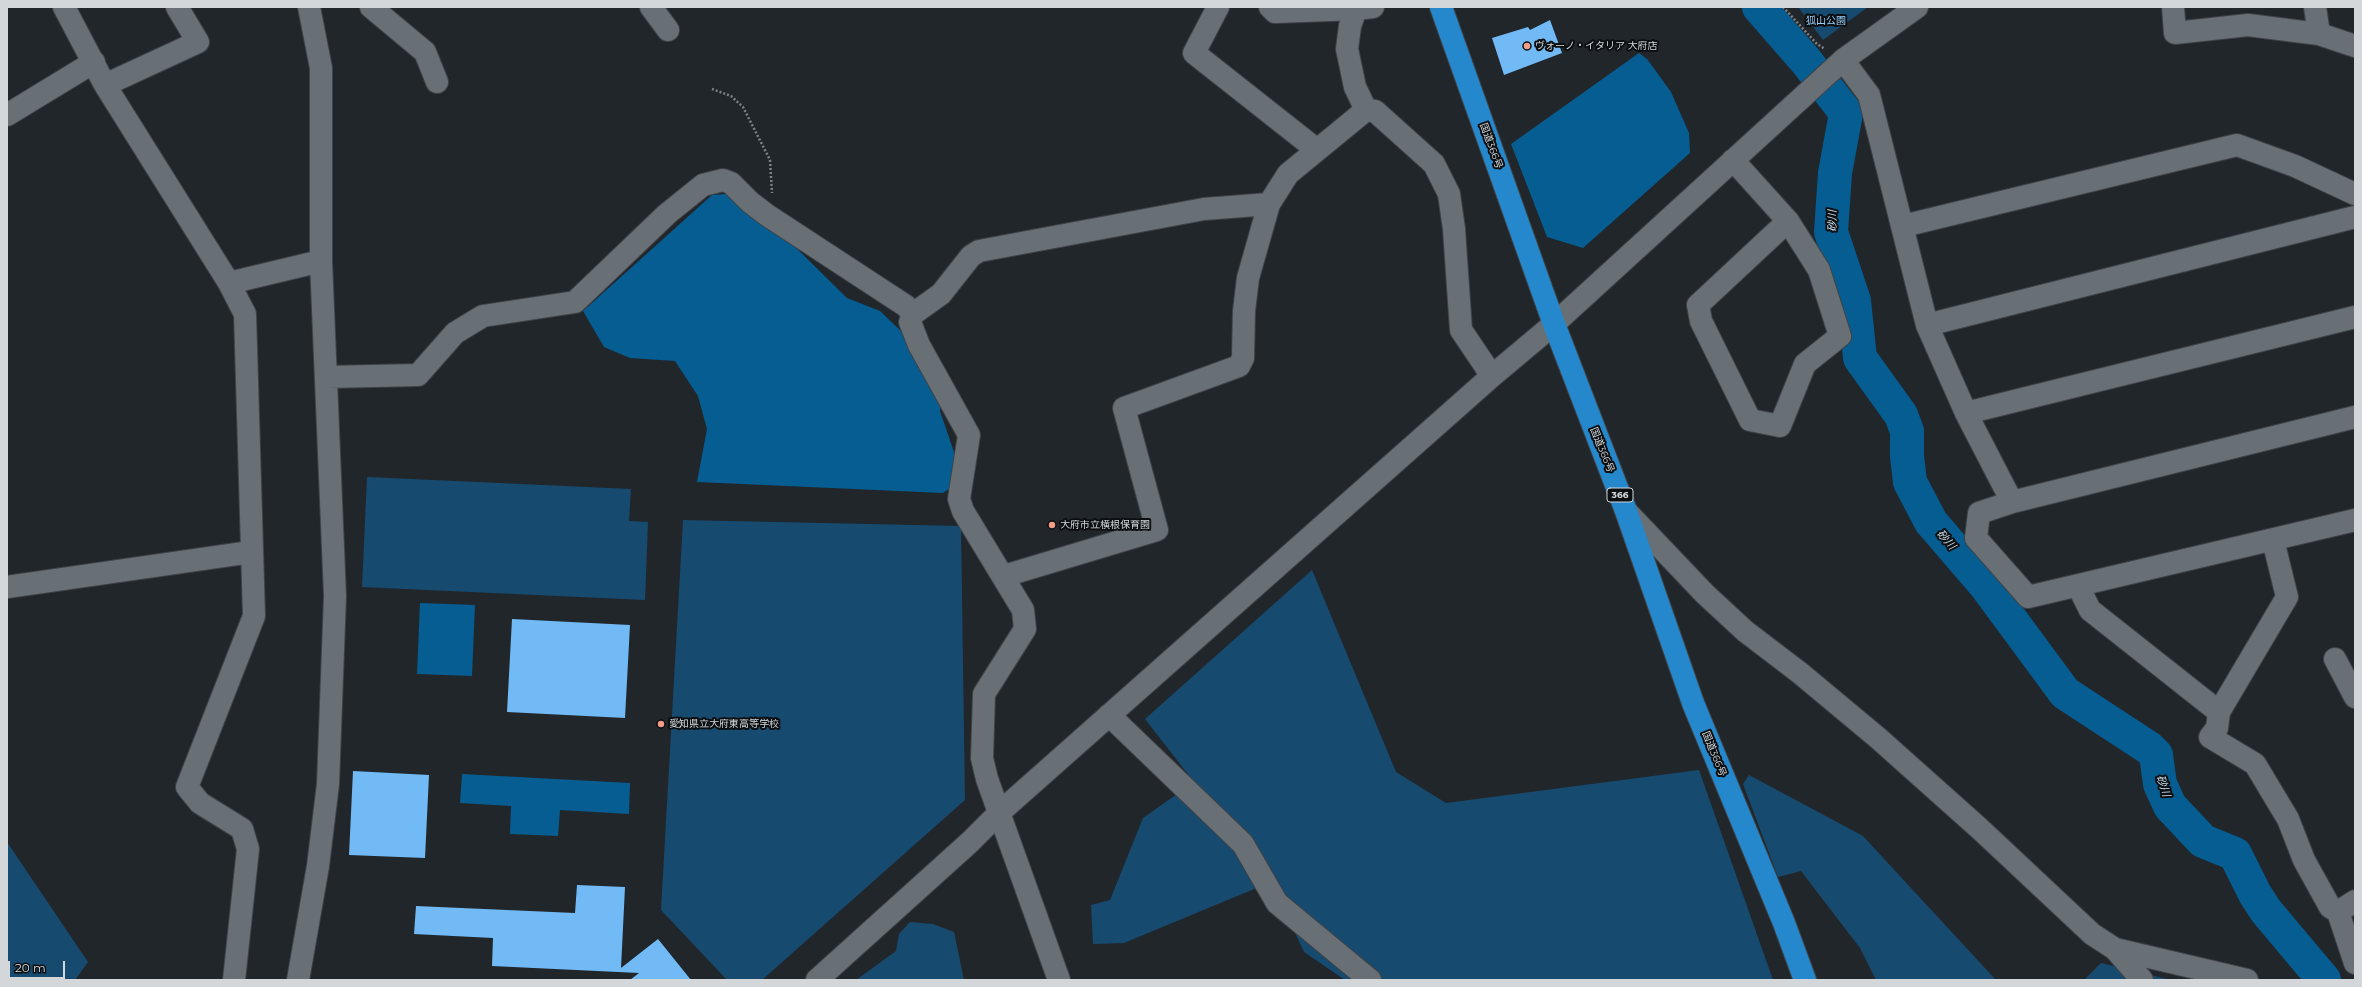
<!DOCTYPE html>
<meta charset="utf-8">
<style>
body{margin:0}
#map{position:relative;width:2362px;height:987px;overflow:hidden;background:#21262b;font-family:Montserrat,sans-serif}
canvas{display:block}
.frame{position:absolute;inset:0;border:8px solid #d4d7da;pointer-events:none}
.scale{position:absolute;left:8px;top:961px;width:57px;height:18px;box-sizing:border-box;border:2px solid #d4d7da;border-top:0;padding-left:5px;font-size:12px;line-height:14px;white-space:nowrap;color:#d4d7da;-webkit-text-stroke:3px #0c0f11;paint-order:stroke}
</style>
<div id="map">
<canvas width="2362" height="987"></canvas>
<div class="frame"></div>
<div class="scale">20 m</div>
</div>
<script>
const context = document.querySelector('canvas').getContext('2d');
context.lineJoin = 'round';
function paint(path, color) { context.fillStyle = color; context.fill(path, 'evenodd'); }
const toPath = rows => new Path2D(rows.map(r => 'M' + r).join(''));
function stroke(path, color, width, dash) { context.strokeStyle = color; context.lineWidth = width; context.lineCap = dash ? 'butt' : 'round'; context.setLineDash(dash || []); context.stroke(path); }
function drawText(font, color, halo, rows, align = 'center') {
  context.font = font + ' Montserrat,"Noto Sans JP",sans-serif'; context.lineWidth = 4; context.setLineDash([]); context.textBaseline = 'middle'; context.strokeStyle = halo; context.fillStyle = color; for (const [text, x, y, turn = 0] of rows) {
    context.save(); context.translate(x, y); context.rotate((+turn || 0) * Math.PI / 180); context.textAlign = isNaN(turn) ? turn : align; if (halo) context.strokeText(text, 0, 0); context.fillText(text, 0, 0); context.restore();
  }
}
paint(toPath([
 [1798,7,1868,7,1823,40],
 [367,477,631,489,629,521,648,522,645,600,362,587],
 [683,520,961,526,965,800,762,980,727,980,661,910],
 [1312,570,1396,772,1446,803,1699,770,1773,980,1345,980,1304,952,1271,882,1124,943,1093,944,1091,905,1110,900,1143,818,1194,782,1145,719],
 [1749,775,1863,836,1996,980,1876,980,1860,948,1801,871,1778,877,1743,784],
 [7,842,88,962,75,980,7,980],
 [910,922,933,924,954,932,964,980,856,980,896,951,899,934],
 [2101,963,2171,980,2084,980]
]), '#174a6f');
paint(toPath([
 [1639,53,1647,59,1671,92,1689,133,1690,153,1583,248,1547,237,1511,144],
 [726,194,782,234,847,298,880,311,901,331,914,348,941,403,940,411,957,461,952,487,943,493,697,482,707,429,698,396,675,361,630,358,604,347,583,311,712,195],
 [420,603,475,605,472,676,417,674],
 [462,774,630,783,629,814,560,810,558,836,510,834,511,806,460,803]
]), '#065d91');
stroke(toPath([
 [1759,7,1806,61,1846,113,1835,173,1831,232,1854,301,1860,358,1901,415,1907,431,1907,456,1910,482,1931,522,1986,586,2065,693,2149,748,2156,755,2160,784,2170,806,2203,841,2235,854,2255,894,2266,911,2324,980]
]), '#065d91', 34);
paint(toPath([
 [1550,20,1562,53,1504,75,1492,38,1528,27,1530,30],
 [512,619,630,625,625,718,507,712],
 [353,771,429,775,425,858,349,855],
 [577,885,625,887,621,968,658,939,691,980,630,980,639,973,492,966,493,938,414,934,416,906,575,913]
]), '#71baf5');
const minor = toPath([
 [64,7,105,85,229,283,245,314,254,616,187,787,200,803,242,829,248,849,234,980],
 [371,7,425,52,437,82],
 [651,7,668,30],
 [1218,7,1194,53,1317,150],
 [1270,7,1275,12,1356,9],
 [2173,7,2175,33,2248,25,2319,34,2355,46],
 [2315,7,2319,34],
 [1843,60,1869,95,1927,325,1966,413,2012,502],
 [105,85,198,42,177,7],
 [1366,110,1355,87,1347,49,1350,26,1356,9,1373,7],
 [7,115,94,62],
 [1733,160,1788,221],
 [1788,221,1819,270,1840,336,1805,364,1780,426,1750,420,1701,321,1698,305,1788,221],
 [1903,226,2237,145,2295,166,2355,194],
 [229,283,321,261],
 [1927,325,2355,217],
 [327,377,418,375,455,333,483,316,575,302,667,214,703,185,723,180,731,183,750,202,767,215,906,306,913,314],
 [1966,413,2355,317],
 [2355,417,2012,502,1979,513,1976,538,2028,597,2355,520],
 [1626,511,1705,594,1745,631,1800,673,1878,738,1980,829,2092,934,2115,949,2142,980],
 [2273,540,2287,597,2219,712,2217,728,2210,737,2255,764,2288,819,2304,860,2330,907,2338,912,2355,963],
 [1004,576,1157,530,1124,408,1239,366,1243,358,1244,311,1248,278,1269,204],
 [2078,586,2090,610,2219,712],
 [7,587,251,552],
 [2335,659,2355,697],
 [1109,715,1243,844,1277,903,1370,980],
 [2338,912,2355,901],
 [2115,949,2247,980],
 [298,980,318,866,328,784,335,596,321,261,321,68,309,7],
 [817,980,970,842,1000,812,1492,376,1554,324,1843,60,1917,7],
 [1059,980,987,779,982,758,984,694,1025,629,1023,610,963,511,959,499,969,435,919,345,910,322,913,314,941,294,971,256,979,251,1204,209,1269,204,1288,174,1366,110,1375,111,1434,164,1449,194,1454,229,1461,330,1492,376]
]);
const highway = toPath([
 [1441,7,1554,324,1626,511,1693,703,1784,923,1805,980]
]);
stroke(minor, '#3f4347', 24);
stroke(highway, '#3f4347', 24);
stroke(toPath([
 [1783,7,1817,44,1825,49],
 [712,89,731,96,743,107,770,160,772,193]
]), '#7e8286', 2.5, [2, 2]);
stroke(minor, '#697075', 22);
stroke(highway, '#2588cc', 22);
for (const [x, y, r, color] of [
 [1527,46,4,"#f49e89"],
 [1052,525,4,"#f49e89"],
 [661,724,4,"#f49e89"]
]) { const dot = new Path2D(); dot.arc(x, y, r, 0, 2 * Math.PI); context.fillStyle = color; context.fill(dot); stroke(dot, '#0c0f11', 1.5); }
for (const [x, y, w] of [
 [1620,495,26]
]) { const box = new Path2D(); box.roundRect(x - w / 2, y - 7, w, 14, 3); context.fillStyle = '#0c0f11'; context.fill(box); stroke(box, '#d4d7da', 1); }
drawText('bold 9px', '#d4d7da', null, [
 ["366",1620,495]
]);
drawText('10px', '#96ccfa', '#0c0f11', [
 ["狐山公園",1826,21]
]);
drawText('10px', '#d4d7da', '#0c0f11', [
 ["ヴォーノ・イタリア 大府店",1535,46],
 ["大府市立横根保育園",1060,525],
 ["愛知県立大府東高等学校",669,724]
], 'left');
drawText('10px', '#d4d7da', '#0c0f11', [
 ["国道366号",1491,146,70],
 ["国道366号",1602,450,68],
 ["国道366号",1714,754,68]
]);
drawText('italic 11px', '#cfe1f0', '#0c0f11', [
 ["砂川",1833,221,-90],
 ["砂川",1946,540,49],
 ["砂川",2163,786,72]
]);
</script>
